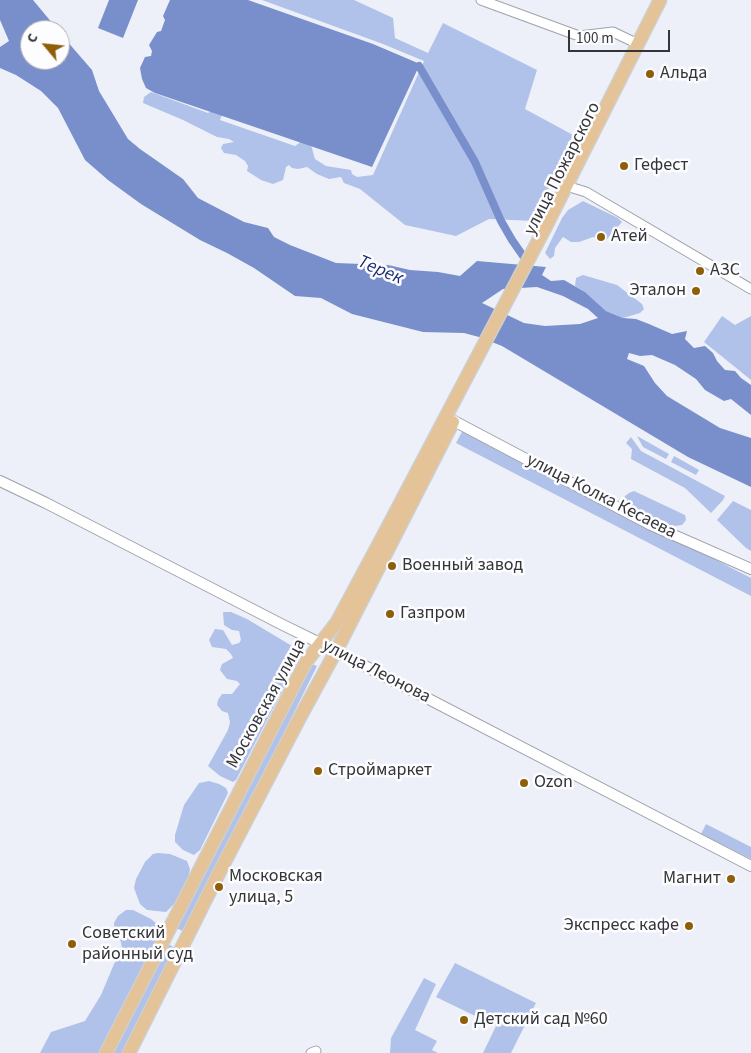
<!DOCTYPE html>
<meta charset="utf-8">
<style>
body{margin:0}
#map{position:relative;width:751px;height:1053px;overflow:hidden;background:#edf0f8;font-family:"Source Sans 3",sans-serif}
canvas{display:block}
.north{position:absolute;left:20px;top:20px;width:50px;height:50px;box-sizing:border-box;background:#fdfdff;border:1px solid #adadaf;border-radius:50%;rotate:298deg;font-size:14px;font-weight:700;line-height:20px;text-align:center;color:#343538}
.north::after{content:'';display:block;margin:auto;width:18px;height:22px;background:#8e5f08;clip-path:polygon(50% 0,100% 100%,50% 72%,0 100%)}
.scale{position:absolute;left:568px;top:30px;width:102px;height:22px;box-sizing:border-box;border:2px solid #343538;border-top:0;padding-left:6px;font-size:15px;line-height:18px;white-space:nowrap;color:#343538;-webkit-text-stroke:4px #fdfdff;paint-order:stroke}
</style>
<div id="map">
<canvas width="751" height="1053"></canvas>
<div class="north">С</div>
<div class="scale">100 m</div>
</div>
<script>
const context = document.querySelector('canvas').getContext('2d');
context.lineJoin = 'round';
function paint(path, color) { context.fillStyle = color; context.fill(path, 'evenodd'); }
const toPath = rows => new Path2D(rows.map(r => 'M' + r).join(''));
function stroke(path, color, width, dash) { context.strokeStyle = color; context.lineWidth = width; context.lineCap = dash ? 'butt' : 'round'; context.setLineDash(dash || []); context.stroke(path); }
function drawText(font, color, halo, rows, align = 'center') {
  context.font = font + ' "Source Sans 3",sans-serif'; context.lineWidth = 5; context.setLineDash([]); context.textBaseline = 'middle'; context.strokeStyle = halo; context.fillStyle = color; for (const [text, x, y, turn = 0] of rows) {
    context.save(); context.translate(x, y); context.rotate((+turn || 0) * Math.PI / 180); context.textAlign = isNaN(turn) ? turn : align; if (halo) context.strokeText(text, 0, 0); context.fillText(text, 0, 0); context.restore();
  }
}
paint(toPath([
 [262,0,354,0,393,18,395,38,428,53,443,23,537,70,525,109,573,135,534,221,489,219,456,236,405,225,360,189,344,183,341,177,329,179,317,174,307,167,298,169,292,168,289,165,286,167,283,180,273,184,261,180,247,171,248,166,245,161,236,155,224,153,221,148,223,144,234,142,229,139,217,137,183,120,143,103,144,97,151,92,208,113,212,110,222,115,220,120,295,146,302,141,311,145,315,159,326,166,351,170,352,174,357,177,373,175,424,61,383,44],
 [583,201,618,218,622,222,606,240,593,237,579,242,571,242,563,237,555,248,554,256,550,259,545,253,562,218,568,210],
 [583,275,617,285,642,304,644,309,640,313,623,318,606,311,585,292,575,286,576,278],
 [722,316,735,325,751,316,751,380,704,342],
 [463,430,751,578,751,596,456,443],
 [637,436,669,454,666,459,643,447],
 [631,437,641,451,725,496,723,500,711,513,685,488,631,459,632,449,626,443],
 [674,456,699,470,696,475,671,462],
 [634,491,685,515,686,520,682,525,675,526,660,523,624,505,623,502,625,496,629,493],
 [733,501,751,510,751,551,746,548,717,520],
 [223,612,231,612,247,619,302,652,236,780,233,782,220,776,208,766,228,730,230,722,228,713,222,711,217,705,218,700,222,694,232,694,240,684,237,681,227,679,220,670,222,664,233,658,231,654,226,649,212,647,209,640,215,629,223,630,232,645,239,643,241,640,239,631,232,630,224,625],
 [310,663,317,666,185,932,176,928],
 [209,781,219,784,226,788,228,793,200,850,194,855,183,850,175,842,175,835,184,805,199,783],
 [706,824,751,847,751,859,701,834],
 [158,853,170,854,187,861,190,869,188,880,175,903,166,912,147,910,140,904,134,888,136,879,145,862,153,854],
 [126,910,133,910,151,919,162,928,99,1053,40,1053,51,1032,85,1021,101,995,114,964,122,950,121,942,114,930,114,923,118,916],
 [166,943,177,949,124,1053,110,1053],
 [455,963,536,1003,511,1053,483,1053,496,1026,436,997],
 [424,978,436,984,415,1030,437,1041,432,1050,438,1053,390,1053,391,1038]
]), '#b0c1ea');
paint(toPath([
 [0,0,33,0,58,30,30,30,30,60,60,60,60,33,92,70,99,91,128,139,140,149,183,179,198,198,244,222,268,228,274,237,290,245,336,263,388,265,410,270,438,272,460,276,477,261,546,267,542,275,551,281,564,280,585,292,606,311,623,318,636,319,649,324,672,334,687,331,685,339,694,348,705,346,713,353,717,361,725,370,735,371,741,378,751,385,751,415,731,399,724,401,705,390,696,379,675,365,652,355,640,356,629,353,627,359,644,366,655,383,667,396,720,428,751,438,751,487,688,457,502,346,479,337,464,333,423,332,352,314,321,298,295,296,254,268,227,253,200,240,141,204,108,180,85,160,58,108,41,91,16,75,0,68,0,47,9,41,0,20],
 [537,287,563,296,588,309,598,318,580,324,545,326,524,323,482,303,503,289],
 [109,0,138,0,123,38,98,28],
 [170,0,248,0,373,44,420,64,372,167,155,93,146,88,142,79,140,68,145,57,151,56,152,51,149,45,157,32,161,31,165,20,163,16]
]), '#788fcb');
stroke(toPath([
 [419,66,475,162,501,221,512,240,528,263]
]), '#788fcb', 8);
const minor = toPath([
 [481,0,579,36,613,32,638,44],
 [573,188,586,192,751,289],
 [311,1053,316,1051]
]);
const tertiary = toPath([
 [454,421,651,525,751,569],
 [0,481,46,503,281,624,336,651,751,866]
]);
const primary = toPath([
 [106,1053,296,681,306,662,337,622,382,538,544,230,660,0],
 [129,1053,221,869,299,719,336,651,453,422]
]);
stroke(minor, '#9fa2a9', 11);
stroke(tertiary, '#9fa2a9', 12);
stroke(primary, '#cecfcf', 15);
stroke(minor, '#fff', 9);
stroke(tertiary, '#fff', 10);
stroke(primary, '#e3c397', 12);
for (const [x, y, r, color] of [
 [650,74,5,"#8e5f08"],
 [624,166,5,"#8e5f08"],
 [601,237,5,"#8e5f08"],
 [700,271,5,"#8e5f08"],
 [696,291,5,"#8e5f08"],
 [392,566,5,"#8e5f08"],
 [390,614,5,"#8e5f08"],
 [318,771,5,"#8e5f08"],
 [524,783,5,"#8e5f08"],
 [731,879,5,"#8e5f08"],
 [219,887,5,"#8e5f08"],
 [689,926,5,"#8e5f08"],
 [72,944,5,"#8e5f08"],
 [464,1020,5,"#8e5f08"]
]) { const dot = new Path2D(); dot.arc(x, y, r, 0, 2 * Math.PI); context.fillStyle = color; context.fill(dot); stroke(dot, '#fdfdff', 2); }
drawText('18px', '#343538', '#fdfdff', [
 ["Альда",660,74],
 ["Гефест",634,166],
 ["Атей",611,237],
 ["АЗС",710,271],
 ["Эталон",686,291,"right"],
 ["Военный завод",402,566],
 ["Газпром",400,614],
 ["Строймаркет",328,771],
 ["Ozon",534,783],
 ["Московская",229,877],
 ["улица, 5",229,898],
 ["Магнит",721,879,"right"],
 ["Экспресс кафе",679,926,"right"],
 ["Советский",82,934],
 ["районный суд",82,955],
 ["Детский сад №60",474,1020]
], 'left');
drawText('18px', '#343538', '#fdfdff', [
 ["улица Пожарского",563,169,-63],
 ["улица Колка Кесаева",601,497,27],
 ["улица Леонова",376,672,27],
 ["Московская улица",267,704,-61]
]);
drawText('italic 19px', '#1c2f76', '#fdfdff', [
 ["Терек",380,271,23]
]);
</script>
